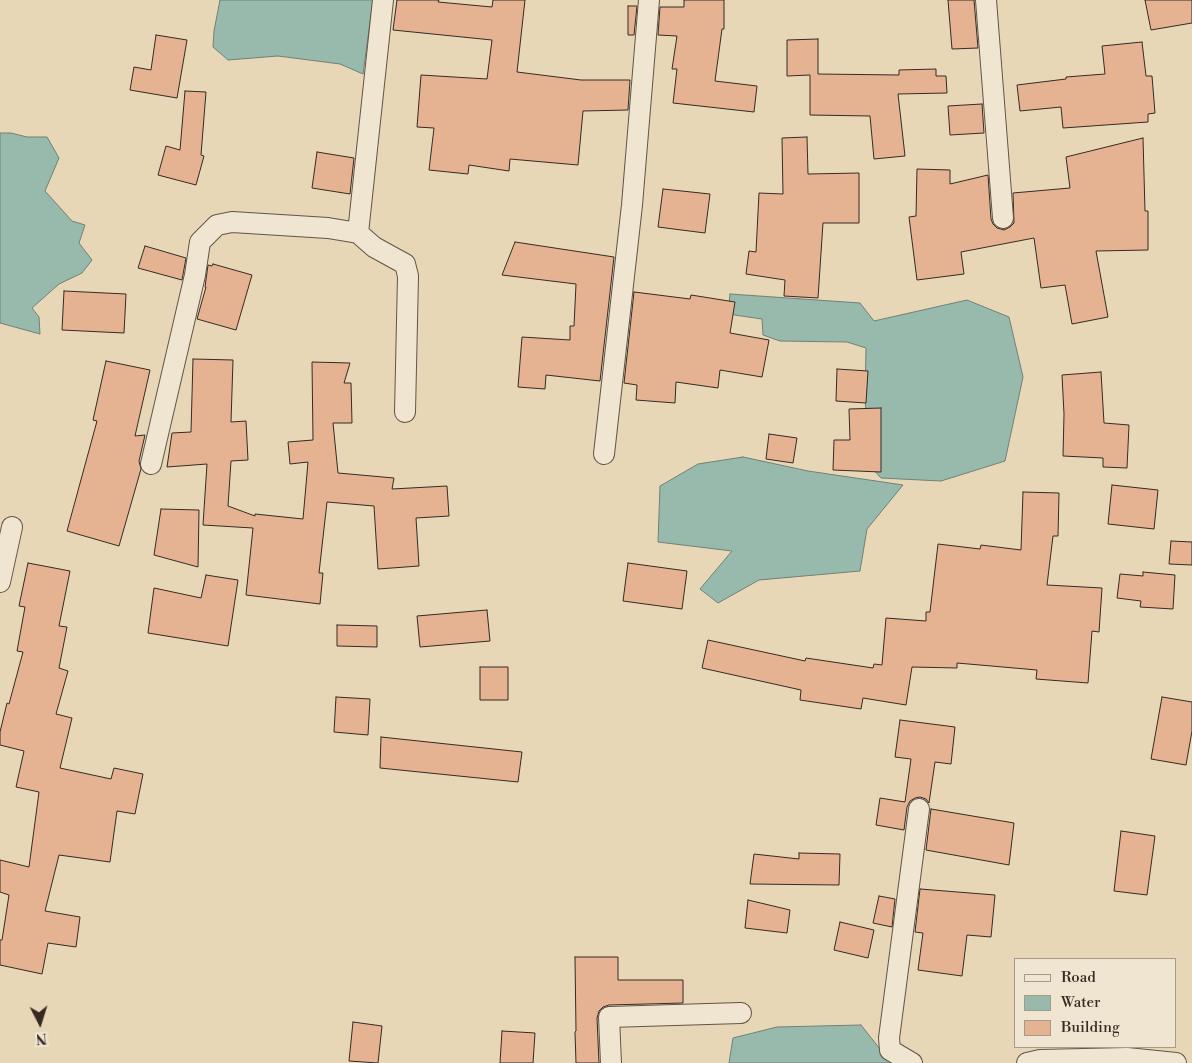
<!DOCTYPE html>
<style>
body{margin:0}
#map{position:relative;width:1192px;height:1063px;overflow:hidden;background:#e7d7b6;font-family:"Libre Bodoni",serif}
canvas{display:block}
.legend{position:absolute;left:1014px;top:958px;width:162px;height:90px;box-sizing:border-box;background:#efe5d0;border:1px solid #a59a8b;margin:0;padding:6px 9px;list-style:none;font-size:15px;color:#362a24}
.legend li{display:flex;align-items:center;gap:10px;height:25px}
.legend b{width:25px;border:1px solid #a59a8b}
.north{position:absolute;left:15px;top:998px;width:50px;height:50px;-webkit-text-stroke:4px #efe5d0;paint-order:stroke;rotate:175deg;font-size:14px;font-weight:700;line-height:20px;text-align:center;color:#362a24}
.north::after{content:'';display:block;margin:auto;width:18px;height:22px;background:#362a24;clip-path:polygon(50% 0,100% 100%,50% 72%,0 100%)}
</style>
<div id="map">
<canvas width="1192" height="1063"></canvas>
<ul class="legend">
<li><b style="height:6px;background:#efe5d0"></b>Road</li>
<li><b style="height:14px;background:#97baad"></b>Water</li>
<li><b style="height:14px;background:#e5b292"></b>Building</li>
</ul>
<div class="north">N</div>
</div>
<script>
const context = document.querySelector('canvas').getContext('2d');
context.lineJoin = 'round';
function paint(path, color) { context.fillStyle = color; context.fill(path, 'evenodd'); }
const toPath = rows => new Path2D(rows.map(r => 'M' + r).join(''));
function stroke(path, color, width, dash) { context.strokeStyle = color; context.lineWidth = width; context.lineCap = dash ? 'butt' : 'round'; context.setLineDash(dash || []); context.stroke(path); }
const water = toPath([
 [220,0,373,0,363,74,340,64,278,56,228,60,213,47,214,31,220,0],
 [0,133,11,133,27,137,47,137,59,158,45,191,72,221,85,225,79,243,92,260,82,273,59,284,32,308,39,317,40,334,0,323,0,133],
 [730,294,860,303,874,321,967,300,1009,317,1023,377,1005,461,941,481,881,478,869,465,865,395,866,348,847,342,780,341,763,335,762,319,728,314,730,294],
 [743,457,808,471,903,485,867,529,860,571,759,580,718,603,700,589,732,551,658,542,660,486,698,464,743,457],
 [861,1025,891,1063,729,1063,733,1038,777,1027,861,1025]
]);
paint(water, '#97baad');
stroke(water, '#708076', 1);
const building = toPath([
 [397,0,439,0,438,2,492,7,493,0,525,0,517,72,581,80,630,80,628,110,583,111,578,165,510,159,509,171,469,165,468,174,429,170,434,128,417,127,421,75,487,79,492,40,393,30,397,0],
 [684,0,724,0,724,29,722,29,715,81,757,86,754,112,673,103,677,69,672,69,677,36,658,35,660,7,684,7,684,0],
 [948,0,974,0,978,48,952,49,948,0],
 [1145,0,1192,0,1192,23,1151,30,1145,0],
 [628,6,637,6,634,35,628,35,628,6],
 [156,35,187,40,177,98,130,90,134,67,151,70,156,35],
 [818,39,818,74,899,75,899,70,936,69,936,76,946,76,947,93,898,94,905,156,874,159,870,116,810,115,810,75,787,76,787,40,818,39],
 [1142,42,1146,76,1152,76,1155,113,1148,114,1148,122,1063,128,1061,107,1020,111,1017,85,1066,79,1066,77,1105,74,1102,46,1142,42],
 [185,91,206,92,201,155,204,156,196,185,158,175,166,146,180,150,185,91],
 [982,104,984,133,950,135,948,106,982,104],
 [807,137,808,174,859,173,859,223,823,223,818,298,784,296,785,280,746,274,749,251,756,252,759,193,783,194,782,138,807,137],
 [1143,138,1145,211,1148,211,1148,250,1096,251,1108,317,1072,324,1065,285,1041,288,1034,238,961,252,964,274,917,280,909,217,916,216,917,169,950,170,950,184,988,175,991,219,993,224,997,228,1004,230,1010,227,1014,223,1013,193,1070,188,1066,157,1143,138],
 [317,152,354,158,350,194,312,188,317,152],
 [663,189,710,194,705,233,658,227,663,189],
 [515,242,614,257,600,381,546,375,545,389,518,387,522,337,570,340,570,326,574,326,576,284,502,275,515,242],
 [145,246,186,258,182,280,138,268,145,246],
 [213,264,252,275,236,330,197,319,206,287,205,287,208,265,212,266,213,264],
 [64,291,126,294,124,333,62,330,64,291],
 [634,292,690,299,691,295,735,302,730,333,769,340,762,377,720,370,718,388,676,382,675,403,636,400,637,385,624,383,634,292],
 [193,359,233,360,231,422,246,421,248,460,231,461,228,506,255,516,255,514,303,519,308,462,290,464,288,442,313,440,312,362,350,363,344,383,351,383,352,423,333,423,338,473,394,478,392,489,447,486,449,516,416,518,419,566,378,569,374,506,327,502,319,573,323,573,320,604,246,595,253,528,203,525,207,464,167,467,172,433,191,432,193,359],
 [106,361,150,370,135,436,145,435,139,461,141,469,119,546,67,531,97,421,93,420,106,361],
 [837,369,868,371,866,403,836,401,837,369],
 [1101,372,1104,423,1129,425,1127,468,1103,467,1103,458,1063,456,1064,414,1062,375,1101,372],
 [881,408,881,472,833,470,834,440,850,440,849,409,881,408],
 [769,434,797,438,793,463,766,459,769,434],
 [1112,485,1158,490,1154,529,1108,524,1112,485],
 [1023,492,1059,493,1058,536,1053,536,1047,585,1102,588,1099,632,1092,631,1088,683,1036,679,1037,670,957,663,957,668,912,667,906,705,863,698,861,709,800,700,801,690,702,668,708,640,805,661,806,658,873,668,874,664,882,665,886,618,926,621,926,612,930,612,938,544,980,549,981,545,1021,550,1023,492],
 [161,509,199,510,198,567,154,555,161,509],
 [1171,541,1192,542,1192,565,1169,564,1171,541],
 [28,563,70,571,59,626,67,627,59,668,68,671,56,714,72,718,60,768,111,779,114,768,143,774,135,814,117,811,110,862,59,855,45,911,80,917,76,947,48,943,42,974,0,965,0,940,2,940,9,895,0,892,0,860,29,867,39,792,16,787,24,751,0,745,0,732,7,703,9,704,23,652,17,651,25,607,19,606,28,563],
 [628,563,687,571,682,609,623,601,628,563],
 [1143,572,1175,575,1173,609,1140,607,1141,601,1117,598,1120,574,1143,576,1143,572],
 [206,575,238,580,228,646,148,633,154,588,201,598,206,575],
 [487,610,490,641,420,647,417,616,487,610],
 [337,625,377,626,377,647,337,646,337,625],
 [480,667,508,667,508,700,480,700,480,667],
 [336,697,370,699,368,735,334,732,336,697],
 [1162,697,1192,702,1192,731,1186,765,1151,759,1162,697],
 [900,720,955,727,951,764,935,762,929,803,926,799,920,797,915,798,910,801,907,807,904,830,876,825,880,798,905,802,911,759,895,757,900,720],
 [381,737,522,752,518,782,380,768,381,737],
 [931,809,1014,823,1009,865,926,850,931,809],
 [1121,831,1155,836,1147,895,1114,891,1121,831],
 [799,853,840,854,839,885,750,884,754,854,799,859,799,853],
 [920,889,995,895,991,937,967,935,962,976,918,970,923,933,915,932,920,889],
 [879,896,895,899,892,927,873,923,879,896],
 [748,900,790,910,787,933,745,928,748,900],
 [840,922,874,930,868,958,834,950,840,922],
 [575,957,618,957,618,980,683,980,683,1003,609,1005,603,1007,599,1011,597,1018,599,1063,576,1063,575,1032,576,1031,575,957],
 [353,1022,382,1026,378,1063,349,1061,353,1022],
 [502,1031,535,1033,533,1063,500,1063,502,1031]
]);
paint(building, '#e5b292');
stroke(building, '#362a24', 1);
const street = toPath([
 [986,0,1003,218],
 [358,233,374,247,405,264,408,276,405,412],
 [604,454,632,205,649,0],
 [151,464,195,275,200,242,217,225,232,222,328,228,358,233,383,0],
 [0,582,12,527],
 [611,1063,609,1017,741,1013],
 [912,1063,890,1050,889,1038,919,809],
 [1027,1063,1040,1060,1127,1058,1176,1063]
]);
stroke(street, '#625548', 22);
stroke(street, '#efe5d0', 20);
</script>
